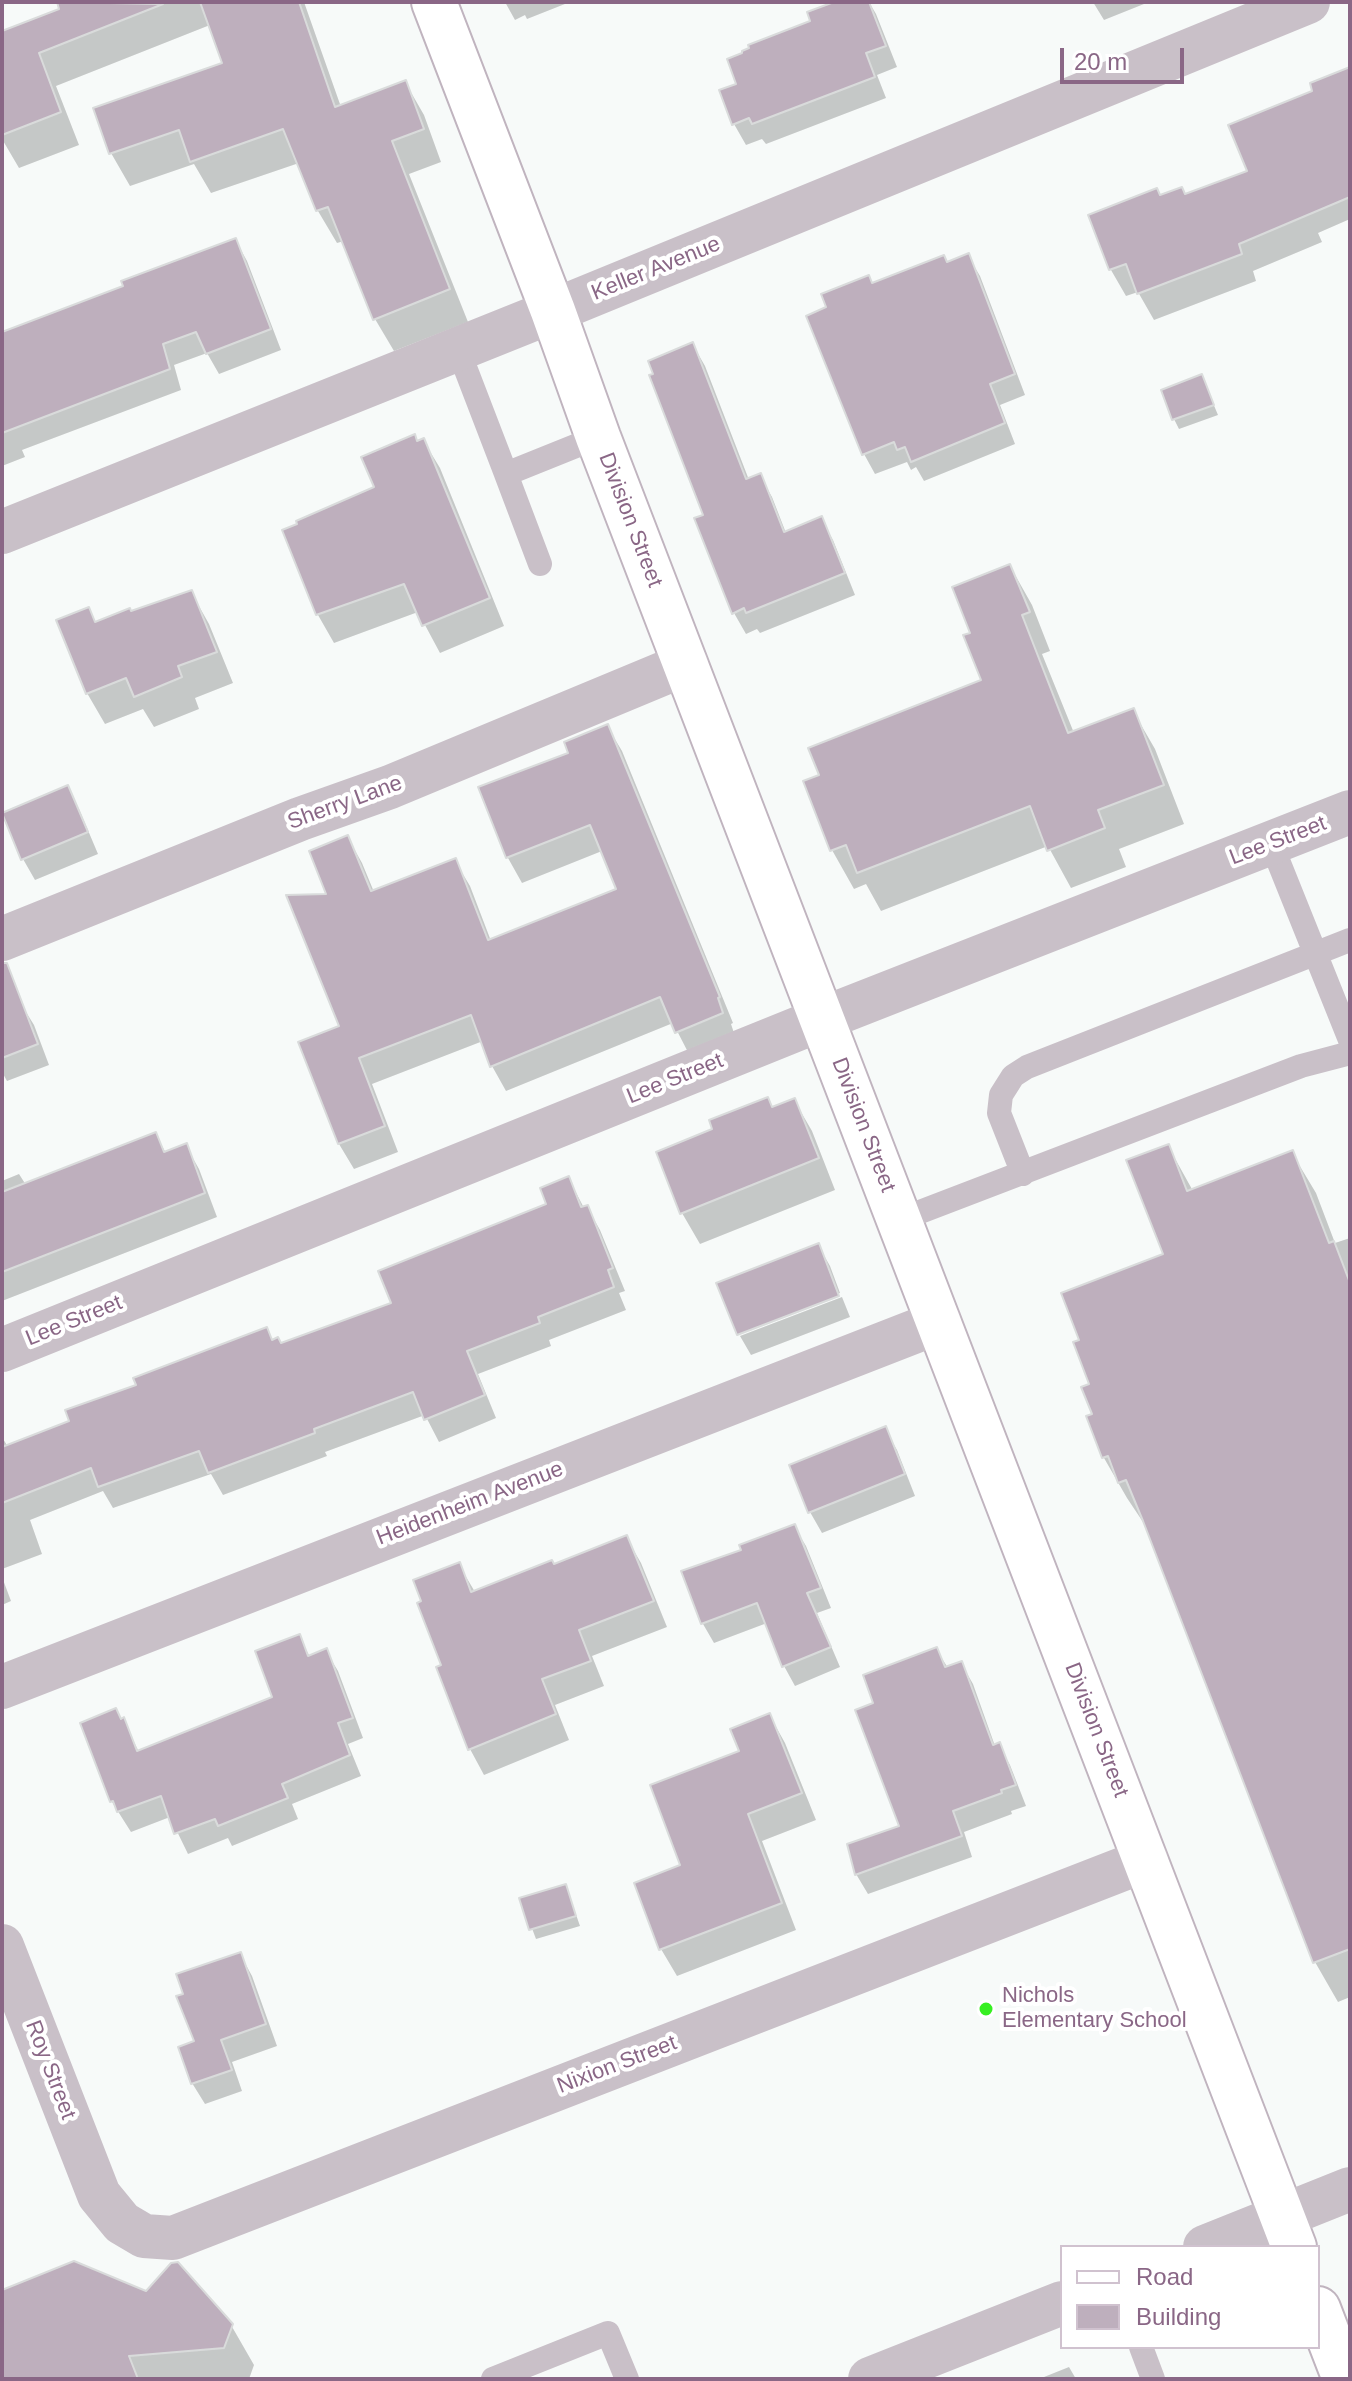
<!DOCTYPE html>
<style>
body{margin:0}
#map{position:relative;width:1352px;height:2381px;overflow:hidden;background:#f7faf9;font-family:Helvetica,sans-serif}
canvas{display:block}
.frame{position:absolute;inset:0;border:4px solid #8a6786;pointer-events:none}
.legend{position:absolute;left:1060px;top:2245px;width:260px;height:104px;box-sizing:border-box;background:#fff;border:2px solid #d0c2cf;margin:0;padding:10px 14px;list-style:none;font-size:24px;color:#8a6786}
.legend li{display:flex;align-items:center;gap:16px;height:40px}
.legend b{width:40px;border:2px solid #d0c2cf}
.scale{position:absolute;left:1060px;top:48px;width:124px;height:36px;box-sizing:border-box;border:4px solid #8a6786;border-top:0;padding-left:10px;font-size:24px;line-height:28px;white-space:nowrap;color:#8a6786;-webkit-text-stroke:6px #fff;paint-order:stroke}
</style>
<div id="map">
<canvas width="1352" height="2381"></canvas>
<div class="frame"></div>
<ul class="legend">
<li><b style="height:10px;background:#fff"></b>Road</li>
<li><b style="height:22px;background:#beafbd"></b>Building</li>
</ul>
<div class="scale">20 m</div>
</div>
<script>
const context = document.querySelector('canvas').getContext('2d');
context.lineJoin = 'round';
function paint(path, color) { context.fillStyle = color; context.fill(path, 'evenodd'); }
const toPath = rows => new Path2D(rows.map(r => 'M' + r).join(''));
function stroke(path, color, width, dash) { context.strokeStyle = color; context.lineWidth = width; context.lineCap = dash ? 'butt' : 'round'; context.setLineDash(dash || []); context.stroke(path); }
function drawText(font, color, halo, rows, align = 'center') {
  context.font = font + ' Helvetica,sans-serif'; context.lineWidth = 8; context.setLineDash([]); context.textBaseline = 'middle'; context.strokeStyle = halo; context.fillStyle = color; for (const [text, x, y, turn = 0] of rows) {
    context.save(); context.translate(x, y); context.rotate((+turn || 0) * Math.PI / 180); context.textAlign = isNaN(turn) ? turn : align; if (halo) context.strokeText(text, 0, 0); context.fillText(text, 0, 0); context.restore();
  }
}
paint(toPath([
 [59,2,304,2,341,107,405,82,424,115,441,162,409,174,468,322,394,351,375,319,344,241,337,243,318,211,299,163,211,193,194,164,130,186,111,153,224,64,210,25,56,86,79,145,19,168,2,139,2,33,62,10],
 [505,2,570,2,527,19,525,15,515,20],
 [839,2,869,2,876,14,897,67,877,75,886,98,766,144,762,139,746,145,734,124,739,85,752,49,813,22],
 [1093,2,1149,2,1104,20],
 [1350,69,1350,219,1318,233,1322,242,1253,271,1256,281,1154,320,1138,292,1126,296,1111,270,1090,216,1160,197,1186,196,1249,172,1315,92],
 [236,241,247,261,281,350,219,374,207,353,174,365,181,390,22,450,25,457,2,466,2,334,126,288],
 [968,256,980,276,1025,395,1000,405,1015,444,924,481,916,467,911,470,907,462,875,474,864,454,873,285],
 [693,345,705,366,749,480,760,476,772,497,786,533,821,519,833,540,855,595,760,633,757,629,746,634,734,613,705,516],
 [1202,377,1218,415,1179,429,1174,419],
 [423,440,440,468,504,626,440,653,418,612,334,643,318,615,284,531,376,488,418,443],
 [1010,566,1032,605,1050,651,1042,654,1074,733,1133,711,1155,749,1184,824,1119,849,1126,867,1071,888,1048,846,881,911,866,884,854,889,832,850,806,782,821,776,984,682,973,634],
 [191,592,209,624,233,683,195,698,199,709,154,727,143,709,105,724,87,693,88,609,96,623],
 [607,726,622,751,733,1023,731,1024,736,1039,691,1058,673,1023,506,1091,492,1066,483,1041,372,1084,398,1152,354,1169,339,1144,301,1043,342,1027,329,896,348,838,362,863,374,892,455,861,470,886,491,941,618,890,602,851,522,883,508,858,480,788,571,754],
 [67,788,79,809,98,854,35,880,23,859],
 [21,1004,34,1025,49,1065,7,1081,2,1072,2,1012],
 [794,1100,812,1131,835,1190,700,1244,682,1213,773,1109],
 [155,1134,166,1153,186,1146,199,1169,217,1217,2,1301,2,1181,19,1174,26,1185],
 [1168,1146,1193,1191,1292,1153,1316,1193,1335,1243,1350,1238,1350,1997,1338,2002,1315,1962,1145,1521,1143,1522,1127,1498,1104,1458,1088,1417,1094,1415,1091,1385,1081,1341,1165,1255],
 [569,1179,584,1208,587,1207,600,1230,625,1291,619,1293,626,1310,549,1340,551,1346,478,1374,496,1418,439,1442,425,1415,325,1452,327,1456,223,1495,211,1474,113,1508,103,1491,30,1520,42,1554,2,1569,2,1437,8,1447,72,1422,139,1387,267,1330,273,1341,281,1346,394,1304,549,1205],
 [818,1245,830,1266,840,1293,739,1333],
 [842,1297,850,1317,751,1355,740,1336],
 [885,1429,897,1450,915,1496,822,1533,810,1512],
 [794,1526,806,1546,831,1608,817,1613,840,1667,795,1686,784,1666,767,1623,714,1643,703,1624,683,1572,743,1551],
 [626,1537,641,1563,667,1627,592,1656,604,1686,555,1705,569,1740,484,1775,470,1749,444,1666,459,1565,475,1592,553,1566],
 [2,1577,11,1601,2,1605],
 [299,1636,310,1657,326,1651,338,1671,363,1738,348,1744,361,1776,292,1804,298,1819,232,1846,228,1838,188,1854,170,1817,131,1832,112,1802,83,1724,123,1720,139,1752,275,1698],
 [936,1649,948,1668,961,1663,973,1684,995,1746,999,1745,1010,1765,1026,1806,1011,1811,1012,1814,964,1832,972,1857,868,1894,856,1874,902,1828,876,1704],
 [770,1716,785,1743,816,1820,762,1841,796,1930,677,1976,661,1949,683,1866,742,1752],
 [566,1886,580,1926,536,1939,521,1899],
 [240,1954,252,1976,277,2046,232,2062,242,2091,205,2104,192,2083,196,2042],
 [2,2292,231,2325,254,2365,249,2379,2,2379],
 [1069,2367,1076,2379,1039,2379]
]), '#0003');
const building = toPath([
 [57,2,163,4,39,53,61,112,2,135,2,31,59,9,57,2],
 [200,2,299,2,335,107,406,80,424,129,392,141,450,289,373,320,328,207,316,211,283,129,190,162,179,130,109,154,93,108,222,63,200,2],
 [834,2,869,2,886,46,866,53,875,77,752,124,749,118,732,125,719,90,736,84,727,59,742,53,742,51,749,48,748,45,810,21,807,12,834,2],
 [1350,67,1350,197,1239,244,1242,254,1137,294,1126,264,1109,270,1088,215,1157,188,1160,195,1182,187,1185,194,1247,171,1228,125,1312,91,1310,83,1350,67],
 [236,238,271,329,206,354,196,332,163,344,170,369,2,433,2,332,123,286,121,281,236,238],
 [969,253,1015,374,990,384,1005,423,911,462,905,447,897,450,894,442,862,455,806,316,826,307,821,294,869,275,872,283,944,255,947,262,969,253],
 [693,342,746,479,761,473,784,532,822,516,845,573,746,613,744,608,732,614,694,518,703,515,649,375,653,374,648,361,693,342],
 [1202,374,1214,405,1172,420,1161,390,1202,374],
 [415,434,417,441,424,438,490,598,422,626,404,584,316,615,282,530,297,524,296,521,374,487,361,457,415,434],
 [1010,564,1030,612,1022,615,1068,733,1134,708,1164,785,1098,810,1105,828,1047,851,1030,806,857,873,846,845,830,851,803,781,819,775,808,748,981,680,963,635,970,633,952,587,1010,564],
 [192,590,217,652,178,666,182,677,134,697,126,678,86,694,56,620,89,607,95,622,130,608,131,611,192,590],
 [608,724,720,997,718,998,723,1013,675,1033,660,997,490,1067,471,1015,359,1058,385,1126,338,1144,298,1042,339,1026,286,895,326,894,309,851,348,835,371,891,456,858,488,940,616,889,590,825,506,858,478,787,568,753,564,742,608,724],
 [68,785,88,832,21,860,2,813,68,785],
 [2,963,7,963,38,1044,2,1058,2,963],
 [768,1097,772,1107,795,1098,819,1158,680,1214,656,1152,712,1129,709,1120,768,1097],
 [156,1132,164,1152,187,1143,205,1193,2,1272,2,1192,156,1132],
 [1169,1144,1187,1191,1293,1150,1329,1243,1334,1241,1350,1283,1350,1949,1313,1963,1143,1521,1126,1480,1118,1483,1108,1456,1102,1458,1086,1416,1092,1414,1081,1387,1089,1384,1073,1342,1079,1340,1061,1293,1163,1254,1126,1160,1169,1144],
 [569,1176,581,1207,588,1205,613,1268,608,1270,614,1287,538,1317,540,1323,467,1351,485,1395,424,1420,413,1392,314,1429,315,1433,208,1473,199,1451,98,1487,91,1468,2,1503,2,1447,69,1421,65,1410,136,1385,133,1378,267,1327,272,1340,278,1337,281,1343,391,1303,378,1271,546,1204,540,1188,569,1176],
 [819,1243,839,1296,737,1335,716,1283,819,1243],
 [886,1426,905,1474,808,1513,789,1465,886,1426],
 [795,1524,821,1588,807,1593,831,1647,782,1667,757,1603,701,1624,681,1571,741,1550,739,1545,795,1524],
 [627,1535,654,1601,579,1630,591,1661,542,1679,556,1714,468,1750,436,1667,441,1665,417,1603,421,1601,413,1580,460,1562,471,1592,552,1560,554,1564,627,1535],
 [300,1634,308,1656,327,1648,353,1718,338,1723,350,1755,282,1784,288,1798,218,1826,215,1819,174,1834,161,1796,117,1812,113,1801,110,1802,80,1723,116,1708,121,1719,124,1717,137,1751,272,1697,255,1651,300,1634],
 [937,1647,945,1667,962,1661,993,1745,1000,1742,1016,1785,1001,1790,1002,1793,953,1811,962,1836,855,1875,847,1844,899,1826,855,1710,873,1703,863,1675,937,1647],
 [770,1713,802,1793,748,1814,782,1903,659,1950,634,1883,680,1865,650,1785,739,1751,730,1729,770,1713],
 [566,1884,576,1916,529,1930,519,1898,566,1884],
 [241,1952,266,2024,221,2040,232,2070,191,2084,178,2047,194,2041,176,1996,183,1994,176,1974,241,1952],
 [74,2261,146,2291,171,2263,178,2262,233,2324,224,2348,129,2356,138,2379,2,2379,2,2290,74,2261]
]);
paint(building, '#beafbd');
stroke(building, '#d9dbdb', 2);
const secondary = toPath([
 [434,2,553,311,598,437,1294,2247],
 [1318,2309,1345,2379]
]);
stroke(secondary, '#c0b4bf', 48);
stroke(toPath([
 [458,349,506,474],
 [540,564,506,474,598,437],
 [1271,843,1350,1040],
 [1023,1174,999,1113,1001,1095,1013,1076,1027,1067,1350,940],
 [899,1220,1301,1066,1350,1053],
 [1141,2347,1153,2379],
 [493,2379,608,2333,627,2379]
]), '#c9c0c8', 24);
stroke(toPath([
 [2,532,553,311,1308,2],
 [2,939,300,819,390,787,686,664],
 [2,1687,939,1322],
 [2,1946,99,2195,122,2223,144,2236,173,2238,1146,1860],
 [1205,2247,1350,2189],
 [870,2379,1062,2303]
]), '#c9c0c8', 44);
stroke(toPath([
 [2,1350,822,1019,1350,812]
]), '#c9c0c8', 44);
stroke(secondary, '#fff', 44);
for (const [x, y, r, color] of [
 [986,2009,8,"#37ef22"]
]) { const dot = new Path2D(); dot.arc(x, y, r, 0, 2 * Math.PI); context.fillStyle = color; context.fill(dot); stroke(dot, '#fff', 3); }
drawText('22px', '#8a6786', '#fff', [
 ["Keller Avenue",656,269,-22],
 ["Division Street",630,520,69],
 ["Sherry Lane",345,803,-20],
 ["Lee Street",1278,841,-21],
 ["Lee Street",675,1079,-22],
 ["Division Street",863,1125,69],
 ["Lee Street",74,1321,-22],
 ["Heidenheim Avenue",470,1504,-21],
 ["Division Street",1096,1730,69],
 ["Nixion Street",617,2065,-21],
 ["Roy Street",50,2070,69]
]);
drawText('22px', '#8a6786', '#fff', [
 ["Nichols",1002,1996],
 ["Elementary School",1002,2021]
], 'left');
</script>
